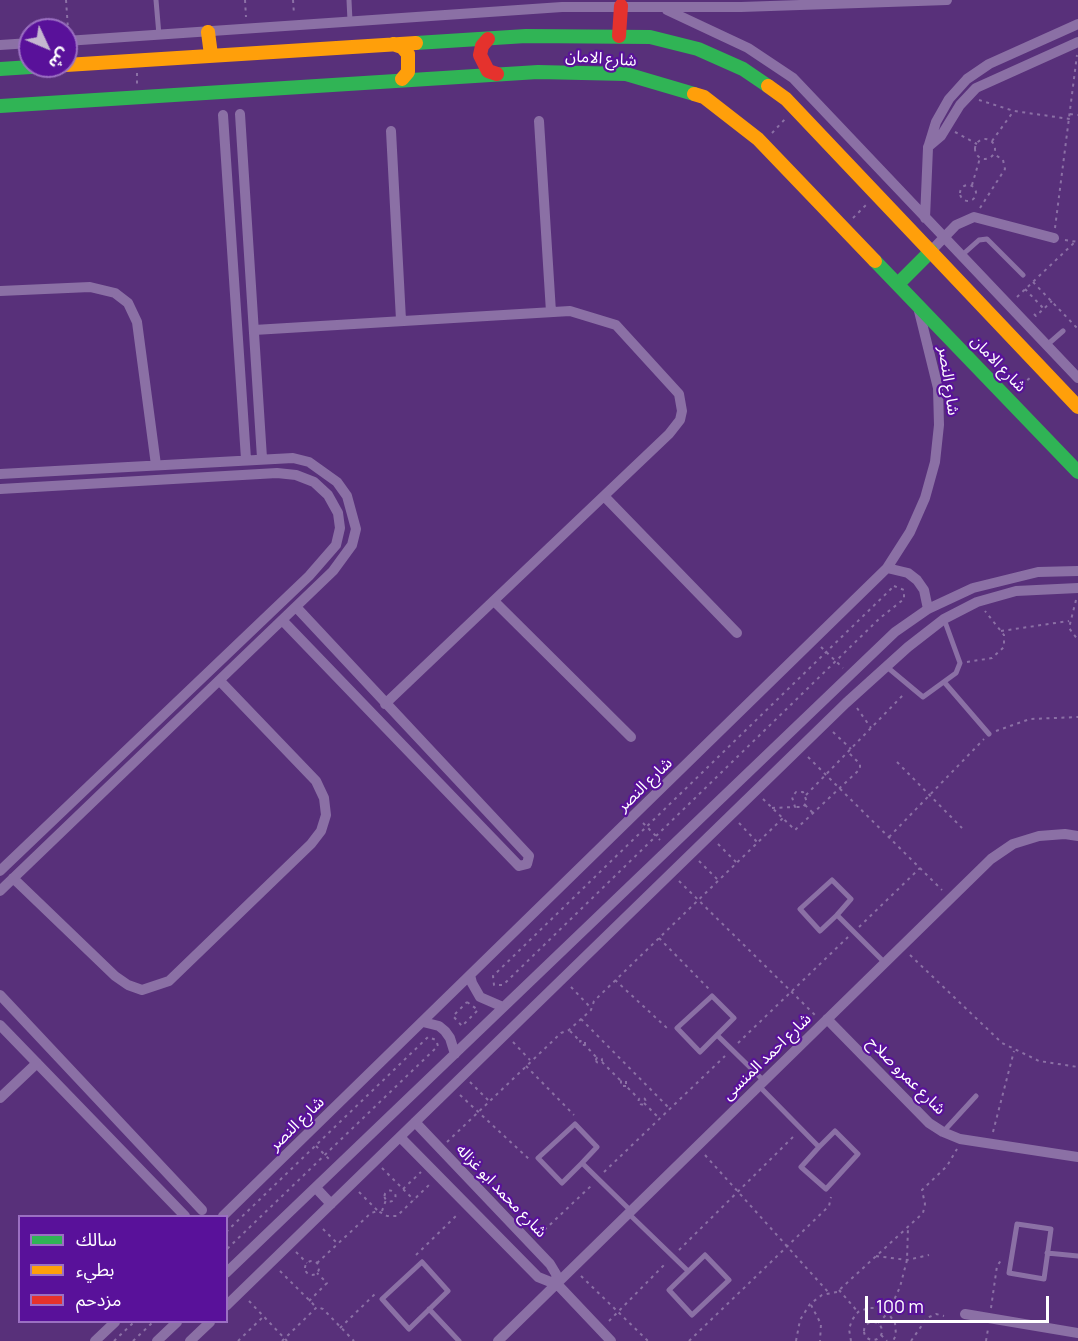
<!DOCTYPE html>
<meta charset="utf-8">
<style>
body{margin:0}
#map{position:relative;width:1078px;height:1341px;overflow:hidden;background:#58307a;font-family:Manrope,"Noto Sans Arabic",sans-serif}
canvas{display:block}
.legend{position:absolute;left:18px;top:1215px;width:210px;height:108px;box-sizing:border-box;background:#59119a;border:2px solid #9b70c2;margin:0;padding:8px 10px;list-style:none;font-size:18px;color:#fff}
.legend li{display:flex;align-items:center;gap:12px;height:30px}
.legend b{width:30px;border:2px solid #9b70c2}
.north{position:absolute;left:18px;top:18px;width:60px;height:60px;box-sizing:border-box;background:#59119a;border:2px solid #9b70c2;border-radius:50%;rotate:134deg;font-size:16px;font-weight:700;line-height:24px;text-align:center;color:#fff}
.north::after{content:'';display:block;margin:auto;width:21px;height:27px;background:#c5b7d0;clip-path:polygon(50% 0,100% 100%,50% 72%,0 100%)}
.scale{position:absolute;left:865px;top:1296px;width:184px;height:27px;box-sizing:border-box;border:3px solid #fff;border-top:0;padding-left:8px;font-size:18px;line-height:21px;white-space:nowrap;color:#fff;-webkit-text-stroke:4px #59119a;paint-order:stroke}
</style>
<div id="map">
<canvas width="1078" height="1341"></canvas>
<ul class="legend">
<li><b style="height:8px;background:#30b455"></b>سالك</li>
<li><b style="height:8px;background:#ff9f0a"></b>بطيء</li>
<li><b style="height:8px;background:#e5322d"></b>مزدحم</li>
</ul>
<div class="north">ش</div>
<div class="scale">100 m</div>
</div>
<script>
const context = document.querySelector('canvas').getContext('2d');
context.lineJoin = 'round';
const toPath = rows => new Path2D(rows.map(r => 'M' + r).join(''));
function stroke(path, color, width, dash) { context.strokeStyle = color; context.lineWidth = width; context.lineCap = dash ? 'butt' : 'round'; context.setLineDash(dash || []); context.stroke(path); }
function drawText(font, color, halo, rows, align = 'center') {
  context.font = font + ' Manrope,"Noto Sans Arabic",sans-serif'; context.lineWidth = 4.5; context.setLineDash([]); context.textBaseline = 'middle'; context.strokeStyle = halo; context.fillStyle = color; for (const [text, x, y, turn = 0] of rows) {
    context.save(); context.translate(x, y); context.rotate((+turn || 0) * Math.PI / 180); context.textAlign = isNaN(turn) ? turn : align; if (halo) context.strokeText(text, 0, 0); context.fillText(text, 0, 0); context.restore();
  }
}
stroke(toPath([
 [66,0,68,29],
 [245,0,246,17],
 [293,0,294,14],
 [137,73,137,86],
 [979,100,1014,111,1070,119],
 [1070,114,1078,115],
 [955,132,977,144],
 [772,133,787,117],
 '975 149a10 10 0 1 1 20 0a10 10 0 1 1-20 0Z',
 [992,141,1013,112],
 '960 193a8 8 0 1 1 16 0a8 8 0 1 1-16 0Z',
 [972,185,980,158],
 [980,208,1005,169,1003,160,994,154],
 [853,218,868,203],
 [1055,228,1077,55],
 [1065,240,1078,242],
 [1033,282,1078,329],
 [1025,289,1044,309],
 [1017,297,1076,241],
 [1034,314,1036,316,1052,301],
 [1016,390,1032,376],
 [894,586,904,590,904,599,880,618,503,985,494,985,493,976,894,586],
 [1076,600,1069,628,1078,640],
 [1001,631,1069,621],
 [821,647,843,668],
 [967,662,992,658,1004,647,1004,635,985,611],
 [857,708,871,728],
 [996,731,1030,719,1078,717],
 [833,732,851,749],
 [808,757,942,890],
 [897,762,962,828],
 [806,795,904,694],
 [763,799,795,830,860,769,860,764,848,752],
 [805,805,813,813],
 [772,808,795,807,792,797,796,792,803,792,807,802,803,807,795,807],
 [643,823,660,840],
 [739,823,758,843],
 [889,837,984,739],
 [718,844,737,863],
 [699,861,718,880],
 [679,881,816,1016],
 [859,927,920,868],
 [659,938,709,989],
 [910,955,1002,1043,1039,1061,1078,1067],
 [615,980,668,1029],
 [571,987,591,1008],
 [467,1002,478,1010,462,1026,453,1016,467,1002],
 [581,1019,670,1109],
 [570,1031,580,1041],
 [513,1042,530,1060],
 [738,1043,848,937],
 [585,1045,585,1041,580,1041,581,1045,585,1045,597,1058],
 '596 1060a3 3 0 1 1 6 0a3 3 0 1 1-6 0Z',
 [602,1062,621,1081],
 [526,1066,574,1115],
 [470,1082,489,1101],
 [626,1086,621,1086,621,1081,626,1081,626,1086,639,1099],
 [460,1095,530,1160],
 '638.5 1101a3.5 3.5 0 1 1 7 0a3.5 3.5 0 1 1-7 0Z',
 [644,1103,660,1119],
 [993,1132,1014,1051],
 [447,1142,561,1033,569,1030,591,1010,594,1001,783,818],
 [316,1146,329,1159],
 [705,1155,829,1293],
 [382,1168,414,1200],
 [604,1172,725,1056],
 [403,1189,421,1172],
 '384.5 1196a5.5 5.5 0 1 1 11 0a5.5 5.5 0 1 1-11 0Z',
 [359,1192,378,1211],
 [382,1211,386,1200],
 [323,1229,338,1244],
 [226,1232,428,1037,436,1040,438,1046,226,1250],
 [539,1235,592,1185],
 [679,1250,796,1134],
 [296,1252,307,1263],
 [416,1255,459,1213],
 [876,1256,907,1260,929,1255],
 '305 1268a7 7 0 1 1 14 0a7 7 0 1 1-14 0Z',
 [317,1263,371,1213,378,1211,387,1216,397,1216,430,1184],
 [280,1271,316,1307],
 [581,1276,648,1341],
 [839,1290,858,1312],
 [249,1301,287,1341],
 [309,1301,327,1283,317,1273],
 [811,1305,821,1324,820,1341],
 [991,1308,997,1266,1002,1259],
 [609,1321,666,1263],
 '864 1331a9 9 0 1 1 18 0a9 9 0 1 1-18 0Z',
 [878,1323,888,1313,900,1287,907,1260,908,1227],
 [340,1328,375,1294],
 [881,1335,887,1341],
 [114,1341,134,1322],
 [133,1341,153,1322],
 [238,1341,264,1316],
 [282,1341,317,1307,323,1309,354,1341],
 [689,1341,829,1206,831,1197],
 [796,1341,800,1320,810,1304,822,1295,837,1292,923,1213,925,1204,922,1190,947,1166,957,1149],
 [851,1341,849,1329,852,1320,858,1312,868,1308,878,1308,888,1313,895,1323,896,1335,893,1341],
 [911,1341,927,1318,936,1314,944,1316],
 [986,1341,988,1329]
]), '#8b70a5', 2, [3, 4.5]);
stroke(toPath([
 [156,0,159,35],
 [349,0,350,21],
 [961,256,979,240,987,239,1023,275],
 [1047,345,1063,331],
 [887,667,923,697,956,673,960,663,944,619],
 [945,683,989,734],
 [837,915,820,931,800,909,832,880,851,899,837,915,885,963],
 [717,1035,700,1052,677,1028,712,996,734,1018,717,1035,764,1081],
 [759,1086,819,1147,801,1167,826,1189,858,1154,835,1131,819,1147],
 [943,1132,976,1096],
 [582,1163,562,1183,538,1158,575,1124,597,1147,582,1163,631,1211],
 [629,1214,688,1271],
 [1017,1224,1051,1229,1044,1279,1009,1273,1017,1224],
 [1047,1253,1078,1256],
 [705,1255,729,1280,692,1315,669,1290,705,1255],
 [422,1262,448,1291,409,1329,382,1299,422,1262],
 [429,1309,459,1341]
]), '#8b70a5', 5);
stroke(toPath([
 [667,10,748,48,793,78,1078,378],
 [66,41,562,7,741,7,947,0],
 [0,45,30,43],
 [240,114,262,458],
 [223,115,246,459],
 [539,121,551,312],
 [391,131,401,320],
 [928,147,941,136,960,105,976,88,1078,42],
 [925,218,928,148,936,122,949,99,967,79,989,64,1078,24],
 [931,251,956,225,974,217,1054,238],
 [0,291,90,287,115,293,128,303,137,322,156,465],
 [254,330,570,311,616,325,679,394,682,411,680,420,669,434,385,704],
 [0,474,293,458,309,462,337,482,347,496,356,529,352,545,333,571,0,891],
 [0,489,277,473,296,475,314,482,328,495,338,513,340,528,336,545,309,576,0,871],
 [604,496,737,633],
 [887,568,908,573,917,580,924,590,928,609],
 [494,601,631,737],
 [283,621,519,866,527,864,529,856,297,608],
 [13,878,115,976,128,985,142,990,169,981,311,844,321,831,326,815,324,798,316,781,220,681],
 [470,975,472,983,480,997,503,1007],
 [0,995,202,1210],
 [827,1019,929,1123,943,1132,960,1139,1078,1157],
 [423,1022,439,1026,445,1031,450,1038,455,1054],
 [0,1025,185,1216],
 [0,1098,37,1063],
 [415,1122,550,1264,556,1274,558,1285],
 [400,1137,538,1277,558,1285,611,1341],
 [316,1188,331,1204],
 [223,1216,887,568,910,532,925,498,935,462,939,425,938,388,918,307],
 [226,1273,895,632,928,609,973,588,1038,572,1078,571],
 [226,1306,846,703,908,647,944,619,977,602,1016,591,1078,588],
 [965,1314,1078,1333],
 [95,1341,115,1322],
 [157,1341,177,1322],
 [190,1341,210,1322],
 [498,1341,991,859,1013,844,1039,836,1065,834,1078,836]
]), '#8b70a5', 10);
stroke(toPath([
 [416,43,526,36,650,37,698,49,743,69,768,86],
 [0,69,46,66],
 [0,106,538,72,626,74,694,94],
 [875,261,1078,472],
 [898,284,931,251]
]), '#30b455', 14);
stroke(toPath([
 [208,32,211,55],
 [393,44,402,47,408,54,408,72,402,79],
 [66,65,416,43],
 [768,86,786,99,1078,407],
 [694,94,704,97,758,139,875,261]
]), '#ff9f0a', 14);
stroke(toPath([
 [619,36,621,6],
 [488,39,482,46,480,55,488,71,497,74]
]), '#e5322d', 14);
drawText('16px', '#fff', '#59119a', [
 ["شارع الامان",601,59,4],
 ["شارع الامان",998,364,46],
 ["شارع النصر",948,381,82],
 ["شارع النصر",645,785,-44],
 ["شارع احمد المنسى",767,1057,-44],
 ["شارع عمرو صلاح",906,1076,45],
 ["شارع النصر",297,1124,-44],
 ["شارع محمد ابو غزاله",501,1191,46]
]);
</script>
